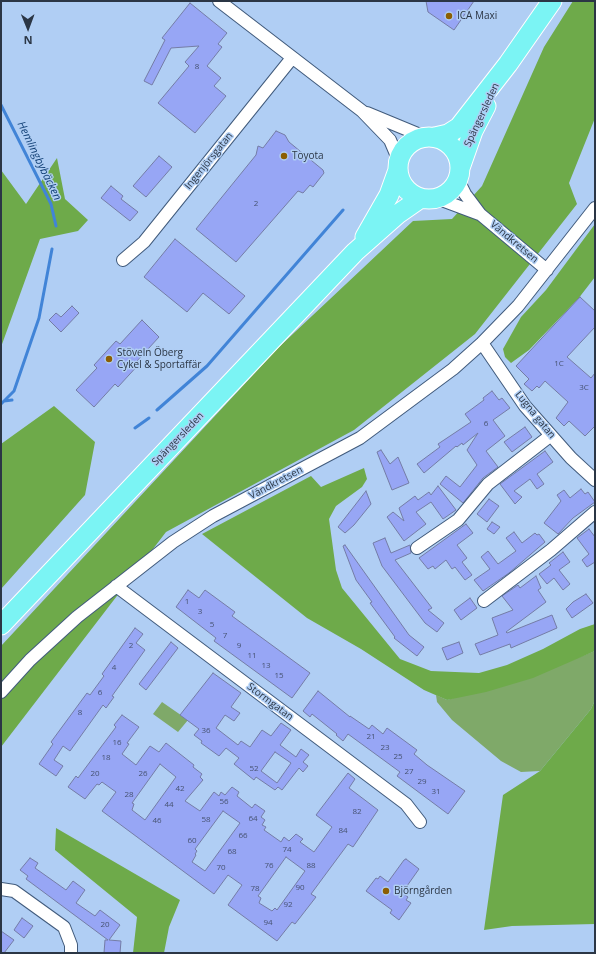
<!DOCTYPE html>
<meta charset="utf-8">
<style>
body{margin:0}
#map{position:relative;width:596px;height:954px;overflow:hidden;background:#b0cef4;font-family:"Open Sans",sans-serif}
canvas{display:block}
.frame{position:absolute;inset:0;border:2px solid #2b3645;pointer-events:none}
.north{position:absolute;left:8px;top:8px;width:40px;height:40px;-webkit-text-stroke:3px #b0cef4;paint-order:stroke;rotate:179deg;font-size:11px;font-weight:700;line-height:16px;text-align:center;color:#2b3645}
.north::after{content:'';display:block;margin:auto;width:14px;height:18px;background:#2b3645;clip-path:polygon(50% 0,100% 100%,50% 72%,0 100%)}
</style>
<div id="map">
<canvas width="596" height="954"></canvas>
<div class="frame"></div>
<div class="north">N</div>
</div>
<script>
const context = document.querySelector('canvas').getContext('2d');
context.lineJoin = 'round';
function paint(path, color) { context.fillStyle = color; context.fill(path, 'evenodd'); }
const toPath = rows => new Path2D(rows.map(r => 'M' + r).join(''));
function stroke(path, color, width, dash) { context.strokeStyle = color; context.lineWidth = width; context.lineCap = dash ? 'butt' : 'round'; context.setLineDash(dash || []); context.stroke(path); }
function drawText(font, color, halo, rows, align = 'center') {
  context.font = font + ' "Open Sans",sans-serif'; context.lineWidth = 3; context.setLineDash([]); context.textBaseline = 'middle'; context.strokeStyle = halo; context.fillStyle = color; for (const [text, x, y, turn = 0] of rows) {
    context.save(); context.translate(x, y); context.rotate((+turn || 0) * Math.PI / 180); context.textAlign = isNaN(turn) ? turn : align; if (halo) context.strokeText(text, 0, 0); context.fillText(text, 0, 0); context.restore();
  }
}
paint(toPath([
 [595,651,595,700,591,709,540,771,521,772,501,761,452,720,437,702,436,695,447,700,567,662],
 [162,702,188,720,178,732,153,714]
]), '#7fa969');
paint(toPath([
 [573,1,595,1,595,118,569,183,577,204,475,334,354,430,166,532,1,747,1,646,279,347,413,221,452,219,482,186,544,47],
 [57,158,65,199,88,220,78,231,40,239,1,347,1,170,26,204],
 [595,224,595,277,578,299,529,350,511,363,505,357,503,349,521,317,546,290],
 [54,406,95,442,85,495,1,589,1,444],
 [364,468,367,479,362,487,336,506,329,519,336,570,342,588,400,659,431,671,479,673,507,665,543,649,580,629,595,624,595,651,533,678,486,692,447,700,424,690,361,649,307,618,202,534,311,476,321,487],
 [595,700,595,924,512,926,484,930,503,795,540,771,591,709],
 [56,828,180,900,169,927,164,953,133,953,137,917,55,850]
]), '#6eaa4a');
stroke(toPath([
 [1,105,51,204,56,226],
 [4,401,12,400],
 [1,404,14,391,39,318,52,249],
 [157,410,207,366,343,210],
 [135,428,149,418]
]), '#4184d7', 3);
const building = toPath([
 [426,1,474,1,454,30,428,12,426,1],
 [190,3,227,33,218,44,222,47,207,66,221,78,214,86,226,96,195,133,158,103,189,66,185,62,199,46,171,48,152,85,144,81,165,40,162,38,190,3],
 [276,131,285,135,289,142,323,170,324,173,313,187,310,185,303,193,298,191,236,262,196,229,256,155,258,146,263,148,276,131],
 [159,156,172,167,146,197,133,186,159,156],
 [111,186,123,196,121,199,138,212,130,221,101,198,111,186],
 [175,239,245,296,229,314,203,293,187,312,144,277,175,239],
 [580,297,595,311,595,327,567,357,591,378,595,373,595,426,585,436,569,421,564,426,556,418,568,402,545,381,539,388,537,386,532,391,524,384,529,379,516,366,580,297],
 [72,306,79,313,61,332,49,320,56,313,61,317,72,306],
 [142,320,159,337,137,361,140,363,118,387,115,384,94,407,76,390,97,368,94,365,116,341,120,344,142,320],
 [492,391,499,400,502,398,510,408,493,420,505,436,486,451,498,467,483,478,463,503,440,484,446,476,460,487,477,465,467,450,478,433,463,445,462,443,457,447,456,446,424,473,417,464,440,447,438,444,471,422,465,414,484,400,483,398,492,391],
 [525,427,532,437,512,452,504,442,525,427],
 [381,450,390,464,398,457,409,483,392,490,377,452,381,450],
 [545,451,553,462,537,474,544,484,537,489,530,479,514,491,522,497,515,504,500,484,545,451],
 [438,486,456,510,443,519,431,502,416,512,426,524,404,541,387,517,393,512,404,521,399,508,415,496,418,500,429,492,431,495,438,486],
 [581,489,585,494,588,492,595,502,573,518,558,534,544,523,561,501,557,495,564,490,570,498,581,489],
 [366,491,371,504,354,525,345,533,338,527,366,491],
 [489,499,499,506,487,522,477,514,489,499],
 [492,522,500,527,494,534,487,529,492,522],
 [466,524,473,533,457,545,467,558,462,562,472,575,465,580,455,567,452,569,446,560,435,569,433,566,428,569,419,558,466,524],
 [589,529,595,537,595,562,587,567,582,560,589,554,577,538,589,529],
 [514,532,522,543,535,533,537,535,539,534,545,542,509,573,483,591,474,580,490,569,481,557,488,551,498,564,516,551,506,538,514,532],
 [385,538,391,553,410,545,411,553,395,560,432,608,428,610,444,623,437,632,425,623,382,566,373,543,385,538],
 [345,545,409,635,424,647,417,656,394,638,395,637,370,603,372,602,356,580,343,546,345,545],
 [563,552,570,562,559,570,570,584,563,590,554,578,547,584,539,574,551,565,549,563,563,552],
 [536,576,541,588,538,590,546,602,506,632,507,633,552,615,557,628,511,648,510,644,480,655,475,644,498,635,492,618,513,610,502,596,518,585,520,588,536,576],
 [188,590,199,598,205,590,235,612,232,616,310,673,292,698,214,641,216,638,176,607,188,590],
 [586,594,593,603,572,618,566,609,573,602,586,594],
 [470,598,477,608,461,620,454,610,470,598],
 [135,628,143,634,136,643,145,650,112,696,114,697,106,708,103,705,70,751,63,746,54,760,63,766,56,776,39,764,53,744,51,742,87,693,90,695,104,676,102,674,135,628],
 [171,642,178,648,146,690,139,684,171,642],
 [459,642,463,653,447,660,442,648,459,642],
 [213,673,241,693,231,707,240,713,234,721,225,715,216,728,238,745,241,741,250,747,262,730,271,736,281,723,291,730,280,745,296,757,301,749,309,755,303,762,308,766,303,772,299,768,282,790,278,787,275,790,256,777,254,780,234,764,239,758,226,748,219,756,201,743,202,741,194,735,199,729,180,715,213,673],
 [275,752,291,763,277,783,261,771,275,752],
 [318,691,350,717,350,716,369,729,372,725,383,734,387,728,417,750,414,754,427,765,465,791,448,814,397,776,400,772,348,734,343,741,336,735,337,734,312,714,310,717,303,711,318,691],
 [122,715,139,727,127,743,129,744,122,754,136,765,150,746,159,752,166,743,194,765,193,767,202,774,200,777,203,780,185,801,200,811,214,792,219,796,221,792,225,795,232,787,239,792,237,796,252,808,255,804,265,811,261,817,265,820,262,825,266,827,264,830,281,842,284,837,289,841,296,834,303,839,300,842,314,852,332,827,316,815,348,773,355,779,349,788,378,810,353,847,348,844,311,894,316,897,295,924,292,922,277,941,228,905,242,885,228,875,214,894,102,811,116,792,102,782,99,785,97,784,85,799,68,787,76,776,78,778,101,747,116,727,114,725,122,715],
 [160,764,176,777,145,820,132,810,134,804,132,803,160,764],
 [223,811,240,823,205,871,192,862,196,855,195,854,197,851,195,849,223,811],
 [286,857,305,871,277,910,275,908,272,911,259,903,261,898,258,896,286,857],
 [30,858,38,863,35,868,66,890,73,881,85,890,76,903,95,916,100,910,120,925,109,940,121,941,120,953,104,953,105,940,108,940,26,879,28,876,20,870,30,858],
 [406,859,419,869,402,893,408,897,406,900,411,903,399,920,390,913,392,910,366,891,376,878,378,879,380,876,388,882,404,860,406,859],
 [22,918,33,926,24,938,14,930,22,918],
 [1,931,14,940,4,953,1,953,1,931]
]);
paint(building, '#97a6f5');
stroke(building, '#747ca5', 1);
const minor = toPath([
 [219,1,362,111,390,140,399,161],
 [367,113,425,137],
 [458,180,465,194,480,214,547,270],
 [436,198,479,214],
 [123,260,144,242,292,58],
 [482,343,525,406,571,458,595,480],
 [417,548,458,520,488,484,550,436],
 [116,586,406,804,420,822],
 [484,601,551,550,595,512],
 [1,692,30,660,77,617,173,542,213,516,360,438,453,369,482,343,518,306,595,208],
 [1,889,14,891,64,927,71,945,71,953]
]);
const primary = toPath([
 [435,137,448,134,459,127,508,64,552,1],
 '398 168a31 31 0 1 1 62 0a31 31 0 1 1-62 0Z',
 [460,168,473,131,486,106],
 [365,237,389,195,398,170],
 [1,625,355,252,398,214,421,198]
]);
stroke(minor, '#415b7c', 14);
stroke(primary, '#fff', 21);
stroke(minor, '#fff', 12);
stroke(primary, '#7bf4f4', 19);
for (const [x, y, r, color] of [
 [449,16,4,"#8c5e03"],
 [284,156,4,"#8c5e03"],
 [109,359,4,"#8c5e03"],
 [386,891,4,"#8c5e03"]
]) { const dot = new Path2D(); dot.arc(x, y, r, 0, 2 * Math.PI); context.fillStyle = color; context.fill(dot); stroke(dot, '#b0cef4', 1.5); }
drawText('8px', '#465271', null, [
 ["8",197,67],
 ["2",256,204],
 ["1C",559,364],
 ["3C",584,388],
 ["6",486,424],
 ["1",187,602],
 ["3",200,612],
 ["5",212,625],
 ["7",225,636],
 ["2",131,646],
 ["9",239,646],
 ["11",252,656],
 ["13",266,666],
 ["4",114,668],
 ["15",279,676],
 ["6",100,693],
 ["8",80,713],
 ["36",206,731],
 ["21",371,737],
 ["16",117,743],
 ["23",385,748],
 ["25",398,757],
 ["18",106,758],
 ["52",254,769],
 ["27",409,772],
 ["20",95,774],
 ["26",143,774],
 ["29",422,782],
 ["42",180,789],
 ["31",436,792],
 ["28",129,795],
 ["56",224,802],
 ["44",169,805],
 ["82",357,812],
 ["64",253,819],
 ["58",206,820],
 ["46",157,821],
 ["84",343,831],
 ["66",243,836],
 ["60",192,841],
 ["74",287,850],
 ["68",232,852],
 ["76",269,866],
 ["88",311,866],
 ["70",221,868],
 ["90",300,888],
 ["78",255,889],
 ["92",288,905],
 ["94",268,923],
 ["20",105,925]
]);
drawText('10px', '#2b3645', '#b0cef4', [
 ["ICA Maxi",457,16],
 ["Toyota",292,156],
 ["Stöveln Öberg",117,353],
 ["Cykel & Sportaffär",117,365],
 ["Björngården",394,891]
], 'left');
drawText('10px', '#2b3645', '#b0cef4', [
 ["Spängersleden",482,115,-65],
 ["Ingenjörsgatan",209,161,-51],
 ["Vändkretsen",514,242,40],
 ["Lugna gatan",535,415,51],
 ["Spängersleden",178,439,-46],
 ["Vändkretsen",276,483,-28],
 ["Stormgatan",270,702,37]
]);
drawText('italic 11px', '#124076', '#b0cef4', [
 ["Hemlingbybäcken",39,161,64]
]);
</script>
